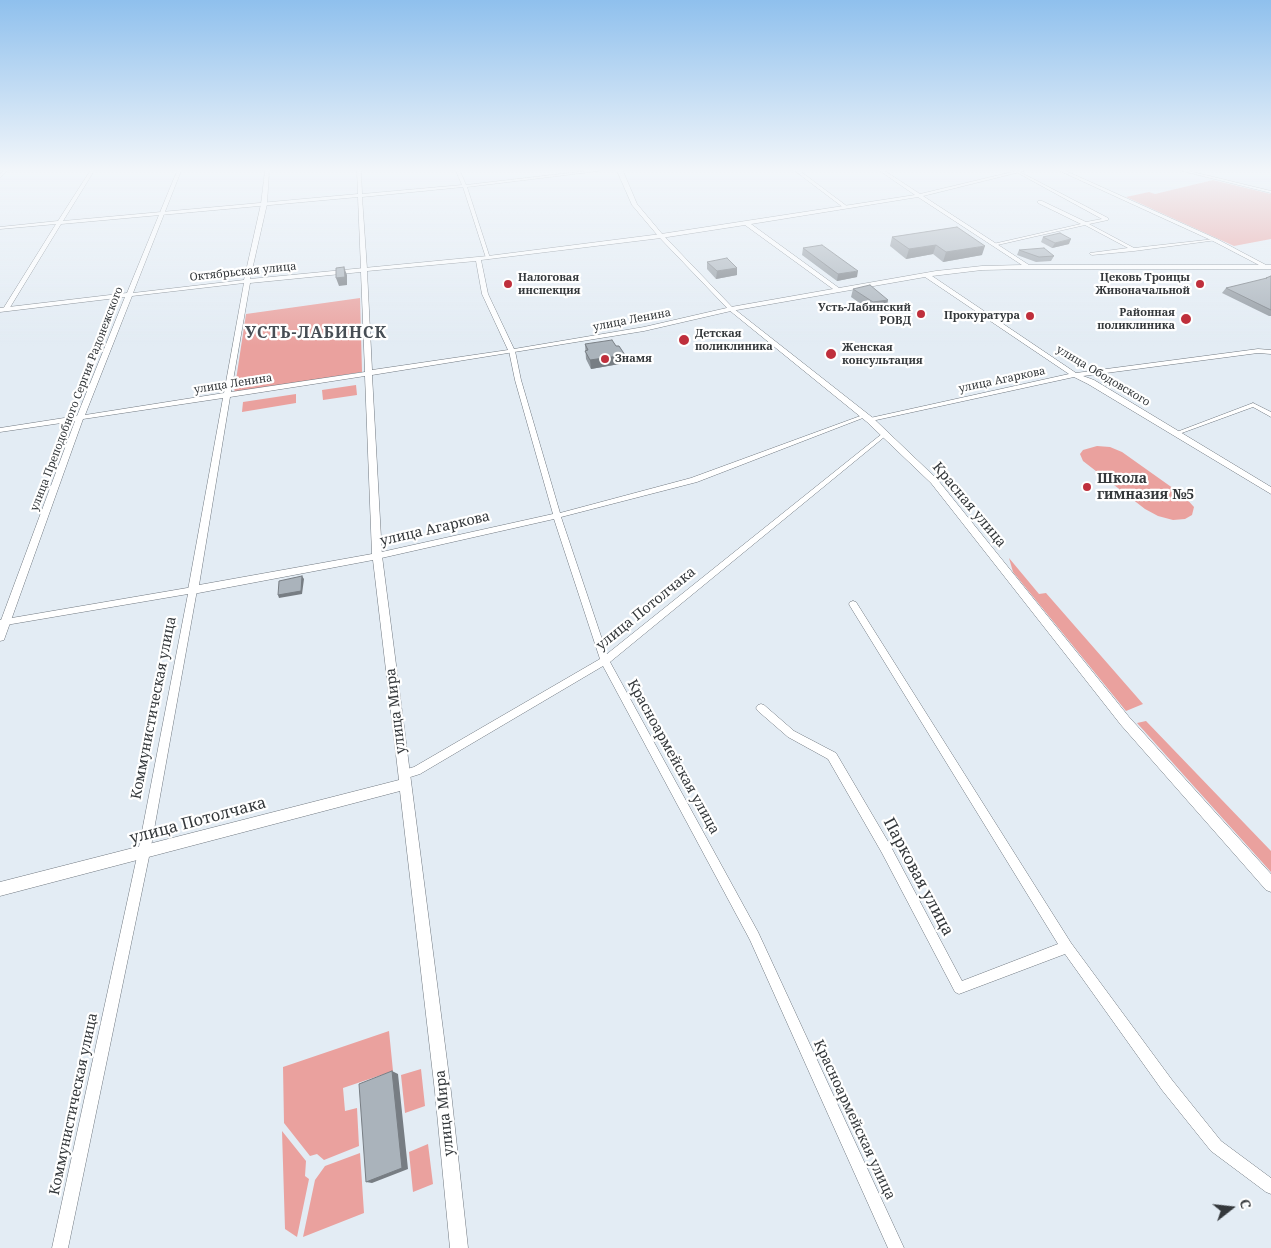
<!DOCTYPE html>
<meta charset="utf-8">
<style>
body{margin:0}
#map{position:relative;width:1271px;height:1248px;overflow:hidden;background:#e3ecf4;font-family:"Noto Serif",serif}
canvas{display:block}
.north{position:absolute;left:1206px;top:1183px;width:50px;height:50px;-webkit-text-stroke:4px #fff;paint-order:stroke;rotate:74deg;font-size:14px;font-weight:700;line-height:20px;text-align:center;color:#34383b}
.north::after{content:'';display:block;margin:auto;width:18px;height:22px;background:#34383b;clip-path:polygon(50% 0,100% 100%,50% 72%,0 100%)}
</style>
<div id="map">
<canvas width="1271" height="1248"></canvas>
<div class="north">С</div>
</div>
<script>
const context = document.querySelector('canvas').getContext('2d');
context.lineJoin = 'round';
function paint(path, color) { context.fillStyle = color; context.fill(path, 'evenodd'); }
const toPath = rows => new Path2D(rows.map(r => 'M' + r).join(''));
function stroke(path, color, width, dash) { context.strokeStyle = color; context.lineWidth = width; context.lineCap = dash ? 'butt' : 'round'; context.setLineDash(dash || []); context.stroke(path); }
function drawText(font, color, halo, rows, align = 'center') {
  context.font = font + ' "Noto Serif",serif'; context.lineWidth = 4.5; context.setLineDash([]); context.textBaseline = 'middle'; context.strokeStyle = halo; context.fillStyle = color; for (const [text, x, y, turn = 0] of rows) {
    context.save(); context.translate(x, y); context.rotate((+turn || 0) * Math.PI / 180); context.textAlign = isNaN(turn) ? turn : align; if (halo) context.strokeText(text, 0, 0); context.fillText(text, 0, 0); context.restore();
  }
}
paint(toPath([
 [1213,180,1271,194,1271,239,1234,246,1126,197,1149,192,1155,194],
 [360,298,362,372,234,393,246,314],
 [356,385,357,395,323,400,322,390],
 [296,394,296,403,242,412,243,402],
 [1097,446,1110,447,1122,452,1184,496,1194,507,1192,515,1185,519,1173,520,1158,516,1145,509,1083,461,1080,454,1083,450],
 [1009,558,1039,594,1046,593,1143,704,1126,711,1013,572],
 [1146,721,1271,851,1271,872,1137,723],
 [389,1031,393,1071,343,1088,345,1111,357,1108,359,1146,324,1160,317,1154,310,1156,284,1123,283,1067],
 [421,1069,425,1106,405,1113,401,1075],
 [282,1131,306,1161,305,1176,309,1179,297,1237,285,1229],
 [428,1144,433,1184,413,1192,409,1152],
 [360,1153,364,1213,303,1237,315,1180,325,1166]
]), '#eaa19e');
const minor = toPath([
 [3,171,7,171,0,178,0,174,3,171],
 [90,171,94,171,63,221,358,194,357,171,361,171,362,194,462,185,456,171,460,171,466,185,586,171,599,171,467,187,490,258,488,259,486,258,463,187,362,197,367,269,364,271,361,269,358,197,61,224,9,309,4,310,3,309,56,224,0,229,0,227,58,221,90,171],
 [795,171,800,171,848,207,844,208,795,171],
 [1018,171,1108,218,1108,220,1089,224,1134,248,1215,239,1217,240,1134,251,1092,255,1090,254,1090,253,1128,248,1085,225,993,246,993,244,1081,224,1038,203,1038,201,1042,201,1086,222,1102,219,1018,173,1018,171],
 [1182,171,1189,171,1271,191,1271,193,1182,171],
 [512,349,515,351,521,380,560,513,691,478,863,415,867,415,868,416,697,482,561,517,607,654,883,433,885,432,888,434,610,662,758,932,904,1248,888,1248,750,940,603,666,420,774,404,779,400,777,399,774,400,771,414,767,600,659,554,519,377,559,373,556,377,553,553,514,515,380,509,351,512,349],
 [1253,403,1271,412,1271,417,1253,407,1179,434,1177,435,1174,433,1253,403],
 [193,587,197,590,150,852,68,1248,52,1248,138,852,188,594,0,626,0,620,193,587],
 [853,601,856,602,1071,943,1172,1080,1221,1141,1271,1178,1271,1194,1266,1192,1211,1151,1162,1090,1065,954,959,994,955,992,882,853,828,759,788,737,758,711,756,708,758,705,761,704,764,705,794,731,836,753,890,845,962,981,1058,944,850,606,849,604,850,602,853,601]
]);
const tertiary = toPath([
 [177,171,181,171,133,293,244,280,261,204,265,171,269,171,267,204,250,279,488,256,661,234,915,195,880,171,885,171,920,194,1016,171,1024,171,923,196,1029,265,1259,265,1213,241,1060,171,1066,171,1217,239,1266,265,1271,265,1271,269,1028,269,982,270,932,276,1076,373,1258,349,1271,350,1271,354,1258,353,1083,376,1094,380,1271,487,1271,494,1088,384,1074,377,867,422,867,418,870,418,1069,374,925,277,731,311,644,331,372,375,382,556,451,1092,468,1248,450,1248,435,1092,400,791,0,896,0,882,399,780,373,560,193,594,188,590,223,398,83,419,5,637,4,640,0,641,0,623,75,421,0,432,0,428,77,416,125,297,0,312,0,308,127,293,177,171],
 [918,197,1022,265,982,266,936,271,839,288,751,224,918,197],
 [745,225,833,289,731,307,644,327,514,349,488,294,481,260,661,238,745,225],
 [476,261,482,294,508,350,372,370,367,271,476,261],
 [361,272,365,372,231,392,250,283,361,272],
 [244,283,224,393,85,415,132,296,244,283],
 [365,376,372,554,199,585,230,397,365,376]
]);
const secondary = toPath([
 [617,171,623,171,637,204,663,235,733,308,873,418,937,479,1129,717,1271,874,1271,892,1266,890,1121,725,931,483,867,422,729,310,659,237,632,205,617,171]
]);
stroke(minor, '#717981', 1);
stroke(tertiary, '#717981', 1);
stroke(secondary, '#717981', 1);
paint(minor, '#fff');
paint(tertiary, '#fff');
paint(secondary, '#fff');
paint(toPath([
 [957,227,982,255,943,262,933,254,906,259,890,246,892,237],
 [1043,237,1069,244,1052,248,1041,242],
 [803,248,857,277,837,281,802,255],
 [1019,250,1054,256,1051,261,1036,262,1017,255],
 [707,262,737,268,737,275,716,279,707,269],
 [1271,276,1271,316,1269,316,1222,293,1226,288,1265,279,1266,278],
 [853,289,888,300,886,308,871,311,851,297],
 [585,344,616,346,625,355,625,363,591,369,586,359]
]), '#929aa1');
paint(toPath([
 [1071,239,1069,244,1052,248,1055,243],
 [936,245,933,254,906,259,909,249],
 [985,246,982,255,943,262,946,252],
 [344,267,347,275,347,285,339,286,336,278],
 [737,268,737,275,716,279,717,271],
 [858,271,857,277,837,281,838,274],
 [888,300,886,308,871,311,873,302],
 [625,355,625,363,591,369,590,360],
 [302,576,304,579,302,594,279,598,278,595],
 [392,1071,398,1074,408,1169,372,1183,366,1182]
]), '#777d83');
const building = toPath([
 [957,227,985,246,946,252,936,245,909,249,892,237,957,227],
 [1060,233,1071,239,1055,243,1043,237,1060,233],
 [822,245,858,271,838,274,803,248,822,245],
 [1044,248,1054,256,1039,257,1019,250,1044,248],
 [727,258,737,268,717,271,707,262,727,258],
 [344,267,345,277,336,278,336,268,344,267],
 [1271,276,1271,310,1226,288,1267,278,1266,278,1271,276],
 [870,285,888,300,873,302,853,289,870,285],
 [612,340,616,346,619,346,625,355,590,360,585,351,588,350,585,344,612,340],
 [302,576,301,591,278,595,279,581,302,576],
 [392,1071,402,1168,366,1182,359,1084,392,1071]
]);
paint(building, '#aab3bb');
stroke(building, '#777d83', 1);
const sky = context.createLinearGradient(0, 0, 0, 346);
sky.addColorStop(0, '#8fc0ed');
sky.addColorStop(0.49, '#f2f6fa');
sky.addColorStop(1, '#f2f6fa00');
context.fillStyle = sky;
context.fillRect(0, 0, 1271, 346);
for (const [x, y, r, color] of [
 [508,284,5,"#bf2f3c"],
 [1200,284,5,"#bf2f3c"],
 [921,314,5,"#bf2f3c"],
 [1030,316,5,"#bf2f3c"],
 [1186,319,6,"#bf2f3c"],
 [684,340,6,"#bf2f3c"],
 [831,354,6,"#bf2f3c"],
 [605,359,5,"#bf2f3c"],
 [1087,487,5,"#bf2f3c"]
]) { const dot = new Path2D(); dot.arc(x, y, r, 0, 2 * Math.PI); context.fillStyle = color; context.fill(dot); stroke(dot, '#fff', 2); }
drawText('11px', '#34383b', '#fff', [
 ["Октябрьская улица",243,272,-6],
 ["улица Ленина",632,320,-11],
 ["улица Ободовского",1103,376,31],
 ["улица Агаркова",1002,380,-12],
 ["улица Ленина",233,384,-9],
 ["улица Преподобного Сергия Радонежского",77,399,-69]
]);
drawText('bold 11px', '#34383b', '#fff', [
 ["Налоговая",518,278],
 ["инспекция",518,291],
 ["Цековь Троицы",1190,278,"right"],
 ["Живоначальной",1190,291,"right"],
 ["Усть-Лабинский",911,308,"right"],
 ["РОВД",911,321,"right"],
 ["Районная",1175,313,"right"],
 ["поликлиника",1175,326,"right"],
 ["Прокуратура",1020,316,"right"],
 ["Детская",695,334],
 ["поликлиника",695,347],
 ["Женская",842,348],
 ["консультация",842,361],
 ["Знамя",615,359]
], 'left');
drawText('bold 14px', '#34383b', '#fff', [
 ["Школа",1097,479],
 ["гимназия №5",1097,495]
], 'left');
drawText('14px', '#34383b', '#fff', [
 ["Красная улица",969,505,50],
 ["улица Агаркова",435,529,-13],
 ["улица Потолчака",646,609,-39],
 ["Коммунистическая улица",154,708,-79],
 ["улица Мира",396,711,-97],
 ["Красноармейская улица",673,757,61],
 ["Коммунистическая улица",74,1104,-78],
 ["улица Мира",445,1113,-96],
 ["Красноармейская улица",854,1120,65]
]);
context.letterSpacing = '1px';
drawText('bold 16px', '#474e55', '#fff', [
 ["УСТЬ-ЛАБИНСК",316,333]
]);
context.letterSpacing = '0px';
drawText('16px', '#34383b', '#fff', [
 ["улица Потолчака",198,821,-15],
 ["Парковая улица",918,877,62]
]);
</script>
